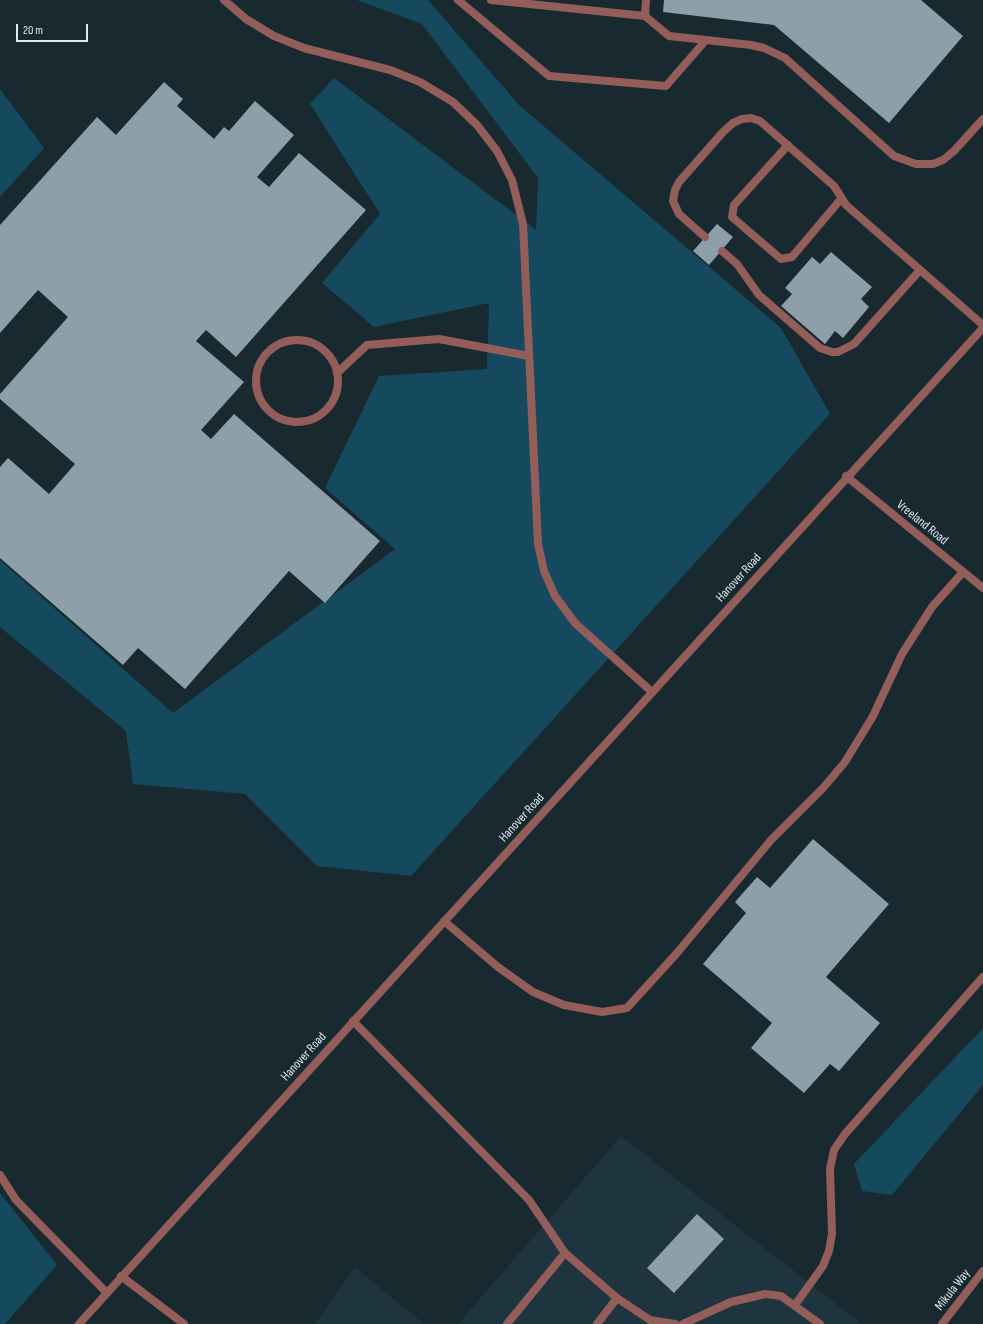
<!DOCTYPE html>
<style>
body{margin:0}
#map{position:relative;width:983px;height:1324px;overflow:hidden;background:#192930;font-family:"Sofia Sans Condensed",sans-serif}
canvas{display:block}
.scale{position:absolute;left:16px;top:24px;width:72px;height:18px;box-sizing:border-box;border:2px solid #dee8ed;border-top:0;padding-left:5px;font-size:12px;line-height:14px;white-space:nowrap;color:#dee8ed;-webkit-text-stroke:3px #192930;paint-order:stroke}
</style>
<div id="map">
<canvas width="983" height="1324"></canvas>
<div class="scale">20 m</div>
</div>
<script>
const context = document.querySelector('canvas').getContext('2d');
context.lineJoin = 'round';
function paint(path, color) { context.fillStyle = color; context.fill(path, 'evenodd'); }
const toPath = rows => new Path2D(rows.map(r => 'M' + r).join(''));
function stroke(path, color, width, dash) { context.strokeStyle = color; context.lineWidth = width; context.lineCap = dash ? 'butt' : 'round'; context.setLineDash(dash || []); context.stroke(path); }
function drawText(font, color, halo, rows, align = 'center') {
  context.font = font + ' "Sofia Sans Condensed",sans-serif'; context.lineWidth = 4; context.setLineDash([]); context.textBaseline = 'middle'; context.strokeStyle = halo; context.fillStyle = color; for (const [text, x, y, turn = 0] of rows) {
    context.save(); context.translate(x, y); context.rotate((+turn || 0) * Math.PI / 180); context.textAlign = isNaN(turn) ? turn : align; if (halo) context.strokeText(text, 0, 0); context.fillText(text, 0, 0); context.restore();
  }
}
paint(toPath([
 [621,1136,862,1324,458,1324],
 [355,1267,424,1324,315,1324]
]), '#1e3540');
paint(toPath([
 [357,0,428,0,519,105,781,328,830,414,411,876,317,866,245,794,133,784,126,731,0,627,0,560,173,713,395,549,325,488,379,376,487,369,489,303,374,327,322,283,380,214,310,104,334,78,536,230,538,178,422,24],
 [0,89,44,148,0,197],
 [983,1028,983,1085,892,1195,862,1191,854,1164],
 [0,1193,57,1265,5,1324,0,1324]
]), '#15495d');
paint(toPath([
 [664,0,921,0,963,36,889,123,774,25,663,12],
 [164,82,183,99,177,106,214,139,224,127,229,131,255,101,294,135,257,177,269,187,299,153,366,210,236,357,206,330,196,341,244,382,201,430,211,439,234,414,380,541,325,603,289,571,185,689,138,648,123,665,0,558,0,467,8,458,49,494,75,464,0,399,0,394,68,317,38,290,0,333,0,225,97,117,116,135],
 [717,224,733,237,709,265,693,251],
 [831,252,872,287,861,299,869,307,843,338,835,331,825,344,781,306,792,294,785,288,812,257,820,264],
 [813,839,889,904,826,977,880,1023,839,1071,830,1064,804,1093,751,1048,772,1023,703,964,746,913,735,902,757,877,770,888],
 [697,1214,724,1239,674,1293,647,1268]
]), '#8da0a9');
stroke(toPath([
 [224,0,246,19,274,36,304,48,390,70,420,82,453,102,477,125,497,151,512,180,523,224,538,544,544,571,555,596,575,623,652,692],
 [458,0,549,76,666,86,706,40,751,45,764,48,785,58,894,156,916,164,933,164,943,160,954,151,983,119],
 [491,0,645,16,669,36,706,40],
 [645,16,646,0],
 [788,145,734,205,732,217,781,259,792,257,841,199],
 [705,237,679,214,673,201,675,190,679,182,723,132,733,123,742,119,751,118,760,121,834,186,846,205,983,325],
 [722,251,737,264,759,295,820,348,832,352,838,352,854,344,920,270],
 '256 381a41 41 0 1 1 82 0a41 41 0 1 1-82 0Z',
 [337,373,367,345,439,339,529,356],
 [444,921,498,967,533,992,564,1005,602,1012,627,1008,677,953,771,840,823,788,845,762,873,716,902,654,932,607,963,572],
 [353,1021,529,1200,565,1253,617,1298,597,1324],
 [0,1175,16,1200,106,1292],
 [121,1276,184,1324],
 [617,1298,650,1320,675,1324],
 [795,1305,823,1266,829,1251,832,1234,830,1169,834,1150,845,1134,983,977],
 [507,1324,565,1253],
 [683,1324,731,1302,765,1294,781,1296,820,1324]
]), '#935e59', 8);
stroke(toPath([
 [942,1324,983,1271]
]), '#935e59', 8);
stroke(toPath([
 [846,476,983,588],
 [79,1324,983,328]
]), '#935e59', 8);
drawText('13px', '#dee8ed', '#192930', [
 ["Vreeland Road",922,523,39],
 ["Hanover Road",739,578,-48],
 ["Hanover Road",522,818,-48],
 ["Hanover Road",304,1057,-48],
 ["Mikula Way",953,1290,-52]
]);
</script>
